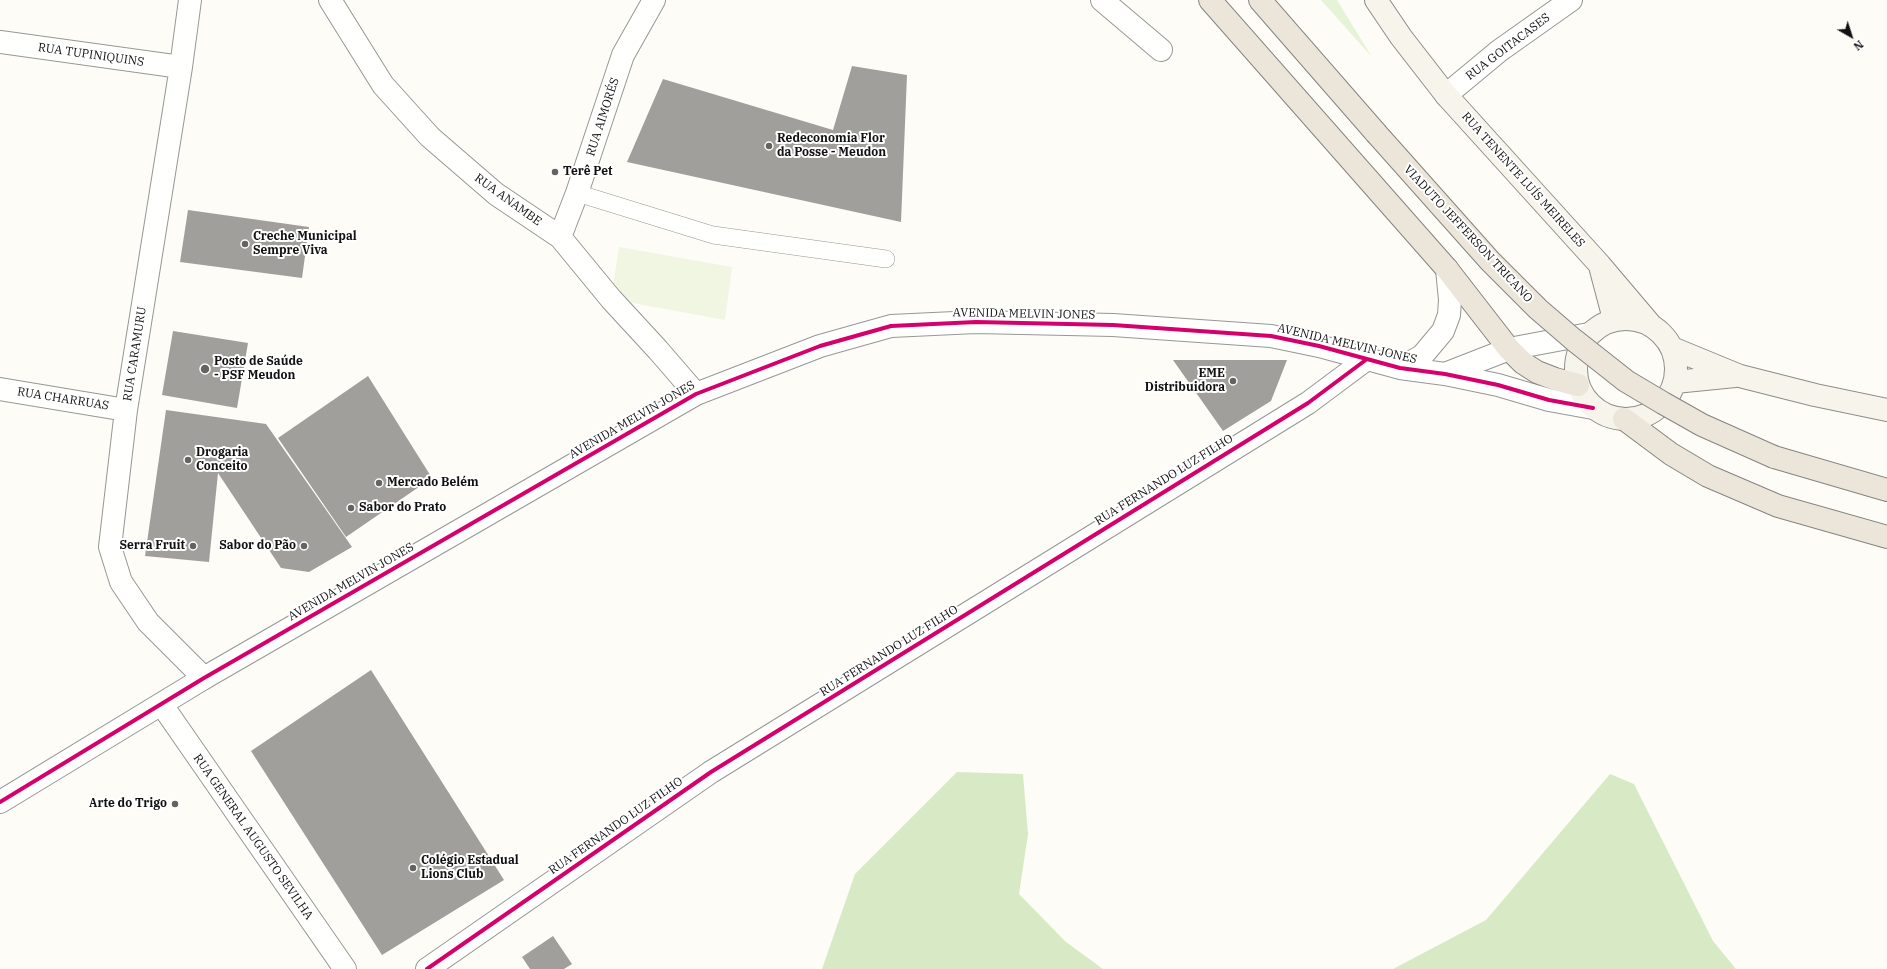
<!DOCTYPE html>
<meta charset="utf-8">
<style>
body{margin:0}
#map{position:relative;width:1887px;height:969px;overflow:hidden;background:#fdfcf7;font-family:"IBM Plex Serif",serif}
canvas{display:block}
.north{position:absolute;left:1831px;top:16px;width:40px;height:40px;-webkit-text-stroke:3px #fff;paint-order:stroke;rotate:141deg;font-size:11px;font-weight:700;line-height:16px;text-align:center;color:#111}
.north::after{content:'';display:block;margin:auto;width:14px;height:18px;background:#111;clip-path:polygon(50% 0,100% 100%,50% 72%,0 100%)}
</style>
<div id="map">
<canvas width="1887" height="969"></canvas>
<div class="north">N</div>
</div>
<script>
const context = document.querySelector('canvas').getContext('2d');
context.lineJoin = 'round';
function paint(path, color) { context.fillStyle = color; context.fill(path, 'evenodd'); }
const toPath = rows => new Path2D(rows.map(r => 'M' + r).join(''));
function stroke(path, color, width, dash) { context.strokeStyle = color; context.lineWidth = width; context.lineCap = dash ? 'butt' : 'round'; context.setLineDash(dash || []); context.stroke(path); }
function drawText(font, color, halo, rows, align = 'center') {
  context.font = font + ' "IBM Plex Serif",serif'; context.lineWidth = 4; context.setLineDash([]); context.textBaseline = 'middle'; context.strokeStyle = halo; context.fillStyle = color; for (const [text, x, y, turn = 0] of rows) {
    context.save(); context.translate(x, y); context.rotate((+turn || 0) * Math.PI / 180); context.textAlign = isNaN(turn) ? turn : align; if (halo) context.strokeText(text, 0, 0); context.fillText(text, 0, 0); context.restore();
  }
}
paint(toPath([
 [1321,0,1337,0,1372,57]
]), '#e7f3d7');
paint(toPath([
 [957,772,1023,774,1028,834,1019,894,1066,942,1103,969,822,969,855,874],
 [1610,774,1634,784,1713,941,1736,969,1393,969,1486,920]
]), '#d8eac5');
paint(toPath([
 [619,247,732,267,725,320,611,299]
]), '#f0f6e1');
paint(toPath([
 [852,66,907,75,901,222,627,162,663,79,833,130],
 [188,210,309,227,302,278,180,262],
 [173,331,248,343,237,408,162,395],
 [1173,360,1287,360,1271,401,1223,431],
 [368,376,432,478,346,537,278,438],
 [166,410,266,424,352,547,309,572,281,568,218,473,209,562,145,556],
 [371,670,504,880,382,955,251,751],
 [553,936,572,964,564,969,530,969,522,957]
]), '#a19f9c');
const service = toPath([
 [577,193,713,235,886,259]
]);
const minor = toPath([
 [190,0,181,67,126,410,110,547,121,582,148,622,204,678],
 [330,0,383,85,430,137,496,194,560,237,611,299,658,350,696,394],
 [1102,0,1161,50],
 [0,42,181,67],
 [1446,95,1499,51,1571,0],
 [560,237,577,193,623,55,654,0],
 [0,389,126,410],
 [162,705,345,969],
 [427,969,711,772,1308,403,1367,359]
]);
const tertiary = toPath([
 [1400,368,1422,356,1443,331,1449,315,1450,300,1447,269],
 [1445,374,1509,349,1589,334],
 [0,802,204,678,696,394,820,346,891,326,976,322,1113,325,1271,336,1319,346,1400,368,1445,374,1498,385,1549,400,1593,408]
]);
const secondary = toPath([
 [1376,0,1401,37,1446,95,1600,265,1650,324],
 [1601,270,1614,319],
 '1576 369a50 50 0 1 1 100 0a50 50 0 1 1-100 0Z',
 [1672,348,1740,376,1815,395,1887,410],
 [1675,382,1735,376]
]);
const trunk = toPath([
 [1210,0,1447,269,1509,349,1523,363,1537,372,1555,379,1578,385],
 [1260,0,1376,133],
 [1624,419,1671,454,1708,476,1778,506,1887,537],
 [1774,457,1887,490]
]);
stroke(service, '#979795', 18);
stroke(minor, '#979795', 24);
stroke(tertiary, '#979795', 24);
stroke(secondary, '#8e8d8b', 24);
stroke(trunk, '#858482', 24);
stroke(service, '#fffffe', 17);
stroke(minor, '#fffffe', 22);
stroke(tertiary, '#fffffe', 22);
stroke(secondary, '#f6f4eb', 22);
stroke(trunk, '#ece5da', 22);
const trunkBridge = toPath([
 [1376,133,1490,261,1538,309,1574,340,1626,381,1663,403,1702,425,1774,457]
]);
stroke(trunkBridge, '#858482', 24, []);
stroke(trunkBridge, '#ece5da', 22);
stroke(toPath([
 [0,802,204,678,696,394,820,346,891,326,976,322,1113,325,1271,336,1319,346,1400,368,1445,374,1498,385,1549,400,1593,408],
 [427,969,711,772,1308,403,1367,359]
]), '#d6006c', 4);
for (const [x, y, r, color] of [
 [769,146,4,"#646362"],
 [555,172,4,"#646362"],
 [245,244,4,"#646362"],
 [205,369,5,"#646362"],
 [1233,381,4,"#646362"],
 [188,460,4,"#646362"],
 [379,483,4,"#646362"],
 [351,508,4,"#646362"],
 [193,546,4,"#646362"],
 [304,546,4,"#646362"],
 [175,804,4,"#646362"],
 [413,868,4,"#646362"]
]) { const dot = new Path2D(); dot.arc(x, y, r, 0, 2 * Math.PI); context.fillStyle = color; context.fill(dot); stroke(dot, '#fff', 1.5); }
drawText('12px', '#111', '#fff', [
 ["RUA GOITACASES",1508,47,-37],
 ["RUA TUPINIQUINS",91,55,8],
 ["RUA AIMORÉS",603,117,-72],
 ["RUA TENENTE LUÍS MEIRELES",1523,180,48],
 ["RUA ANAMBE",508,200,36],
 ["VIADUTO JEFFERSON TRICANO",1468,234,47],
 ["AVENIDA MELVIN JONES",1024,314,1],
 ["AVENIDA MELVIN JONES",1347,344,13],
 ["RUA CARAMURU",135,354,-81],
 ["RUA CHARRUAS",63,399,9],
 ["AVENIDA MELVIN JONES",632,420,-30],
 ["RUA FERNANDO LUZ FILHO",1164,480,-32],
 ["AVENIDA MELVIN JONES",351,582,-30],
 ["RUA FERNANDO LUZ FILHO",889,651,-32],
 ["RUA FERNANDO LUZ FILHO",616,826,-35],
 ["RUA GENERAL AUGUSTO SEVILHA",253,837,55]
]);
drawText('bold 12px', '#111', '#fff', [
 ["Redeconomia Flor",777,139],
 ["da Posse - Meudon",777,153],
 ["Terê Pet",563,172],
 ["Creche Municipal",253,237],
 ["Sempre Viva",253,251],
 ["Posto de Saúde",214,362],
 ["- PSF Meudon",214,376],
 ["EME",1225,374,"right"],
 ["Distribuidora",1225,388,"right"],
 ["Drogaria",196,453],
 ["Conceito",196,467],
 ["Mercado Belém",387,483],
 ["Sabor do Prato",359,508],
 ["Serra Fruit",185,546,"right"],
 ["Sabor do Pão",296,546,"right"],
 ["Arte do Trigo",167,804,"right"],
 ["Colégio Estadual",421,861],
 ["Lions Club",421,875]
], 'left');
</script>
